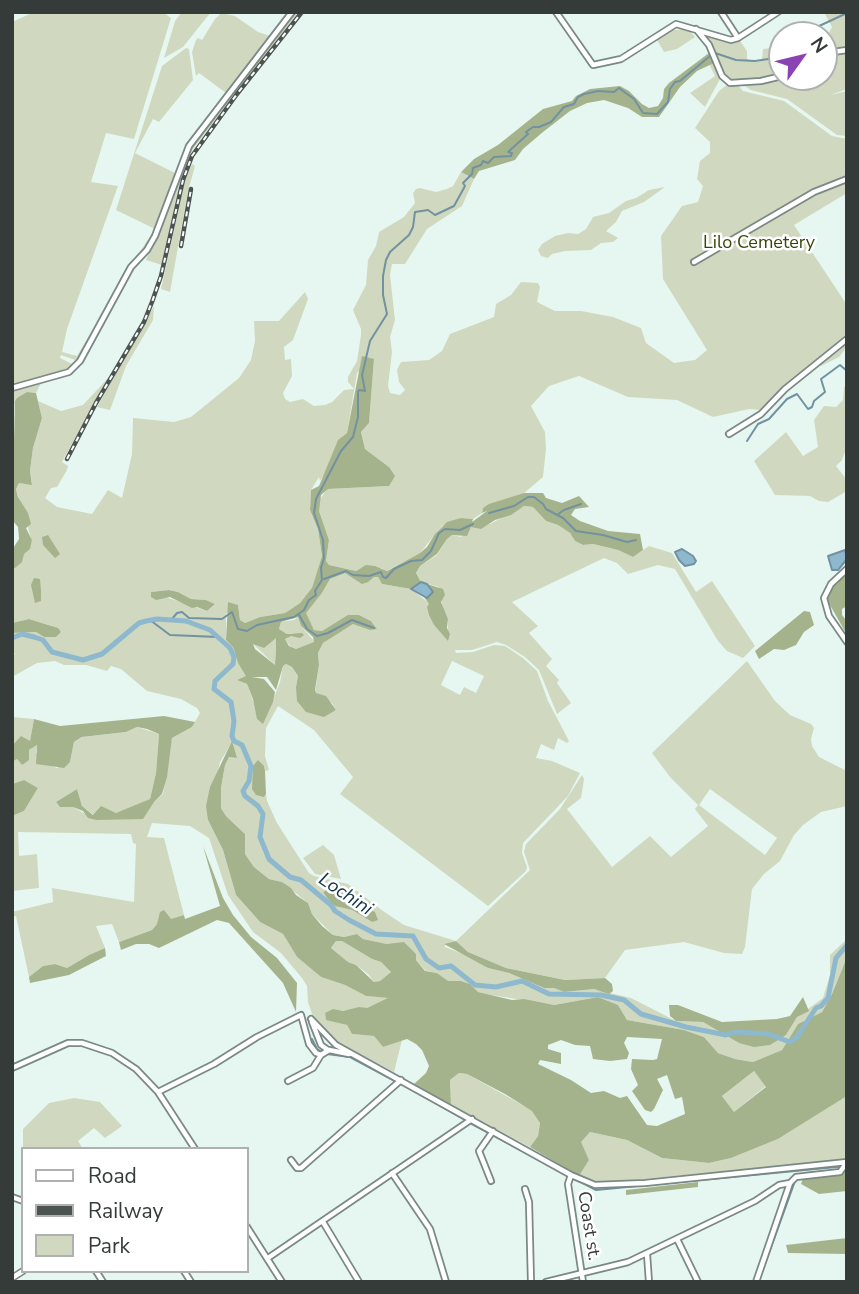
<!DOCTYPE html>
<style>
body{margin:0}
#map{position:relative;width:859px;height:1294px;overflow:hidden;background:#e6f7f2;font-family:"Nunito Sans",sans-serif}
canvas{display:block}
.frame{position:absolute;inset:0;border:14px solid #343b39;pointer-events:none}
.legend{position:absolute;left:21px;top:1147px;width:228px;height:126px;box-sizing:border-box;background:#fff;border:2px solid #aeb1b0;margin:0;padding:9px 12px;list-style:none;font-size:21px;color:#343b39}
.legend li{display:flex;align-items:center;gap:14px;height:35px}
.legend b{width:35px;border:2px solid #aeb1b0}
.north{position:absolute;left:768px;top:21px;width:70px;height:70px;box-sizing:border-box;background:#fff;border:2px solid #aeb1b0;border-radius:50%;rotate:56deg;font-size:19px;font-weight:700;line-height:28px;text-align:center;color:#343b39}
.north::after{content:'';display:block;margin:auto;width:24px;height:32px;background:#8a42b4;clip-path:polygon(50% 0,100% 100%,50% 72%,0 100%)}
</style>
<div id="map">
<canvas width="859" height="1294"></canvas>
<div class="frame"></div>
<ul class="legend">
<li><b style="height:9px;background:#fff"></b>Road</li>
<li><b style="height:9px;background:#4c5452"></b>Railway</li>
<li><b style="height:19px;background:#d0d9bf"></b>Park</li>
</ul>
<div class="north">N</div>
</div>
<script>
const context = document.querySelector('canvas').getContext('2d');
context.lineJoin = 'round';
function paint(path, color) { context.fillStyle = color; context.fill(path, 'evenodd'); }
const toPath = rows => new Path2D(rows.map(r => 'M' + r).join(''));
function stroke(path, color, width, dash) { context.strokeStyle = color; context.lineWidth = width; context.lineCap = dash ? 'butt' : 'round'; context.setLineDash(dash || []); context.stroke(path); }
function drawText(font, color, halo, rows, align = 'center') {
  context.font = font + ' "Nunito Sans",sans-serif'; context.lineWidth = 5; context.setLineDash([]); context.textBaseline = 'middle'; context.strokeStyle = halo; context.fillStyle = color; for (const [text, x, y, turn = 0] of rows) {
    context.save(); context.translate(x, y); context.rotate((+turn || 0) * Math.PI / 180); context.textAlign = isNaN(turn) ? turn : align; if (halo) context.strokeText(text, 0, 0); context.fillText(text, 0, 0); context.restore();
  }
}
paint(toPath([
 [34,12,163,12,171,18,134,139,106,133,91,182,118,186,67,329,62,352,77,356,120,284,78,361,61,355,60,358,72,364,70,369,12,386,12,22],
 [182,12,211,12,183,47,164,58,175,21],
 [295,12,299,12,193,149,180,182,162,265,146,260,190,146],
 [824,12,847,12,847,49,824,55,824,42,832,27],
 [221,13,235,16,258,32,270,36,226,93,199,73,196,76,192,52,196,40,198,38,202,40,215,19],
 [688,29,695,37,677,49,664,52,657,40,673,30],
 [701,32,723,41,740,41,747,51,747,59,757,62,762,60,763,49,782,47,782,75,761,80,730,82,726,79,710,43],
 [186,48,189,49,193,80,159,122,153,119,135,153,175,173,155,229,140,255,133,262,155,229,116,210,162,66],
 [847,51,847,89,830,95,847,91,847,136,837,135,787,99,751,90,740,83,782,77,824,77,824,58,833,53],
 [714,63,720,79,705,107,690,93,715,76,709,64],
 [728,84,737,84,743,91,784,101,832,136,847,139,847,177,813,191,796,205,816,193,847,180,847,193,794,225,847,305,847,347,839,357,821,366,819,363,791,387,780,400,761,410,749,409,713,417,677,400,628,397,579,376,549,386,531,406,545,432,546,449,543,477,524,493,483,508,482,513,473,519,461,518,442,526,420,553,386,571,381,568,369,567,361,568,356,571,329,565,326,561,329,540,319,511,319,501,327,489,388,486,389,467,365,449,361,432,369,423,374,359,357,373,347,433,338,441,325,473,320,481,319,477,311,490,310,510,318,529,322,556,312,589,300,603,285,613,260,617,245,623,240,620,238,605,226,614,226,640,233,647,238,663,247,676,238,680,247,684,254,703,269,710,280,682,283,666,286,664,292,667,298,676,296,687,330,713,336,710,332,703,315,693,319,665,318,653,323,643,346,627,353,624,377,629,371,621,359,615,341,620,322,631,314,630,305,613,322,593,330,579,345,573,378,577,382,584,411,589,430,604,434,625,448,640,448,619,443,609,439,587,421,582,416,573,420,566,437,555,447,539,452,535,461,537,471,527,490,524,524,506,533,507,546,521,558,525,570,533,575,541,583,545,593,544,618,550,633,557,649,546,672,553,696,592,712,581,755,646,743,658,727,651,718,641,675,569,658,565,628,574,617,563,604,558,512,602,538,626,529,633,552,659,546,666,559,680,557,683,571,703,557,714,539,670,525,657,506,645,497,642,472,650,455,650,456,653,473,652,494,645,505,646,523,658,537,671,548,701,569,741,567,743,558,738,554,750,541,744,536,758,552,761,580,773,568,796,523,843,522,853,527,867,526,871,488,906,340,794,353,777,314,730,278,706,266,728,265,756,269,770,265,771,264,766,264,797,266,794,267,801,277,823,309,873,314,876,348,884,383,911,404,925,456,941,530,870,524,852,526,844,560,809,582,775,584,779,581,798,567,809,612,867,650,836,671,857,708,826,695,809,698,805,670,777,652,753,747,661,775,701,790,715,811,724,814,728,811,739,812,746,819,757,847,771,847,806,821,812,803,825,794,835,780,861,764,874,752,889,745,947,742,954,724,953,684,942,625,950,605,978,565,980,506,968,468,952,456,941,445,944,445,947,473,958,488,968,509,973,544,988,554,988,564,992,594,989,631,998,676,1021,703,1022,739,1043,786,1035,797,1017,823,998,830,975,830,955,847,939,847,957,832,994,822,1012,798,1024,782,1050,753,1062,735,1059,718,1053,704,1037,684,1030,627,1020,618,1005,598,997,554,1005,485,994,478,992,470,984,461,981,447,981,437,973,426,971,416,960,387,944,363,939,357,934,344,937,333,935,312,914,308,903,282,882,269,879,254,867,245,854,245,834,226,816,221,808,221,788,225,765,229,757,236,758,232,742,220,762,208,820,223,850,236,895,260,922,283,934,297,957,321,977,345,985,366,996,390,998,367,1008,325,1013,326,1019,347,1025,352,1034,374,1036,383,1047,402,1040,394,1072,339,1043,313,1017,308,1002,307,986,302,978,281,953,253,932,228,895,209,838,190,826,152,823,147,837,164,838,184,915,157,924,152,930,119,942,112,924,96,926,105,948,89,955,67,968,55,964,43,966,29,977,16,916,12,917,12,912,53,902,52,888,134,902,136,844,133,843,131,834,18,832,19,856,37,854,39,888,12,891,12,816,24,811,38,788,24,780,12,784,12,762,17,759,22,765,28,758,29,750,37,745,36,753,48,765,57,768,70,762,74,742,83,737,126,732,137,727,159,734,156,773,150,799,126,810,116,813,108,810,94,815,82,806,77,789,56,802,60,807,73,807,96,820,154,802,163,794,172,738,192,727,200,713,197,708,181,699,147,691,121,669,111,666,107,671,86,665,64,665,55,661,37,663,12,677,12,657,15,654,12,652,12,633,36,632,44,637,52,626,29,619,12,623,12,568,15,568,32,541,16,489,19,483,32,484,30,471,33,448,42,418,38,401,61,411,83,405,110,376,62,462,68,466,67,470,57,487,51,488,45,498,57,507,92,514,108,490,122,498,132,454,133,418,174,422,191,417,239,378,251,360,255,341,254,321,279,321,305,292,308,299,293,340,284,347,285,360,291,359,292,376,283,393,285,399,290,402,303,399,314,406,325,405,332,402,344,390,354,389,348,382,348,377,357,361,361,335,361,329,353,310,366,285,368,260,376,246,379,232,404,217,415,203,413,193,416,189,420,188,436,192,447,189,453,186,461,172,474,179,462,206,427,229,405,264,392,264,390,275,395,320,390,337,392,352,388,386,390,393,400,395,405,390,399,382,397,370,401,362,429,360,442,351,450,334,494,317,496,304,511,295,521,282,538,283,540,287,537,302,555,311,581,311,613,317,641,328,646,343,674,363,695,360,707,350,663,279,661,236,682,206,698,202,703,186,697,179,700,161,710,153,710,142,695,128,719,91],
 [169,590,178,592,191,599,206,600,215,604,207,611,151,592],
 [452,661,484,676,476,693,464,687,460,695,441,685],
 [710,789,777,838,765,855,699,805],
 [331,888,345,890,359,904,368,908,372,922,352,910,340,907,323,892],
 [192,164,195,166,188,191,170,292,161,289,185,180],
 [665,187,644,202,622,211,616,222,606,231,618,238,613,242,601,243,591,250,565,251,552,254,548,258,541,256,538,250,542,244,555,236,568,233,578,234,586,229,593,217,609,213,626,201,636,198,649,190],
 [154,306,153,320,126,366,110,410,97,407],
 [42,381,36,393,27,392,15,401,12,435,12,389],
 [847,386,847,447,842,460,836,466,847,480,847,491,828,502,819,501,810,496,775,495,754,461,786,432,803,456,818,447,814,420,824,406,836,407,843,400,844,387],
 [298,617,301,626,315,642,296,649,290,646,285,639,294,633,287,634,279,629,281,622,294,620],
 [276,636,276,666,253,644],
 [12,717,34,719,30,742,12,746],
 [323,845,334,855,341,879,315,874,303,858],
 [336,941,342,941,372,959,381,962,391,972,380,981,374,982,368,974,356,965,348,962,331,948],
 [754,1071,766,1086,734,1112,722,1096],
 [459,1073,467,1074,533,1111,540,1123,538,1136,530,1147,451,1105,450,1080],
 [847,1096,847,1159,603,1183,579,1176,589,1160,580,1142,590,1132,627,1140,662,1158,709,1163,731,1158,778,1139],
 [74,1098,100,1102,122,1126,105,1138,94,1128,78,1141,83,1149,23,1149,23,1129,49,1103]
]), '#d0d9bf');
paint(toPath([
 [709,53,712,53,714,63,697,71,680,87,659,117,642,117,628,108,604,100,587,103,570,111,543,132,523,149,515,160,479,171,474,179,461,172,474,159,498,145,543,109,572,101,576,96,590,89,620,86,629,91,642,104,649,108,658,106,663,98,664,89,669,83],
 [362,356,374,359,369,423,361,432,365,449,389,467,395,476,389,486,328,489,321,495,319,511,329,540,326,561,329,565,356,571,366,565,375,566,387,571,420,553,427,547,435,534,447,522,461,518,473,519,472,522,487,511,482,513,483,508,489,504,524,493,543,493,546,498,562,503,579,496,589,507,575,509,571,515,580,521,608,531,640,534,643,550,633,557,618,550,593,544,583,545,575,541,570,533,558,525,546,521,533,507,524,506,511,515,495,520,481,529,471,527,467,536,452,535,447,539,437,554,420,566,416,573,421,582,411,589,382,584,378,577,374,577,368,582,362,584,345,573,330,579,322,593,306,613,314,630,322,631,348,615,359,615,371,621,377,629,370,630,353,624,323,643,318,653,319,665,315,690,316,693,326,696,336,710,324,717,306,712,297,701,296,687,298,676,292,667,286,664,283,666,276,690,267,677,252,677,264,679,275,692,273,702,263,724,257,719,253,699,247,684,237,680,246,676,238,663,233,647,226,640,228,602,238,605,240,620,245,623,260,617,285,613,300,603,312,588,322,556,318,529,310,510,311,490,319,486,338,440,347,433],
 [298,617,301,626,313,637,314,642,296,649,289,646,285,639,291,636,300,638,304,635,302,633,287,634,279,629,281,622],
 [276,638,276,653,275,665,255,649,253,644,264,648],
 [27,392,36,393,42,418,33,448,30,471,32,485,19,483,16,489,18,497,28,513,31,524,26,528,32,540,30,549,24,554,22,562,15,568,12,568,12,550,19,539,18,527,12,520,15,401,17,398],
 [48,535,60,554,55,558,43,545,42,537],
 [847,572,847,606,842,609,842,615,847,621,847,635,826,598,832,585],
 [34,578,40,579,41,591,41,601,35,603,31,585],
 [427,584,443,589,445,595,441,602,448,619,447,628,450,634,448,641,434,625,429,615,427,607,429,604,424,597,427,598,433,592],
 [169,590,178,592,191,599,206,600,215,604,207,611,197,607,192,608,170,597,156,600,151,597,151,592],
 [804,611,810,612,814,625,804,632,796,645,784,650,774,649,759,659,755,651],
 [29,619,58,628,61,632,56,637,44,637,36,632,12,633,12,623],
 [164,716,195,722,192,727,172,738,167,777,162,794,154,802,143,819,96,820,88,818,83,811,73,807,60,807,56,802,77,789,82,806,93,815,101,806,116,813,150,799,156,773,159,734,147,729,137,727,126,732,82,737,74,742,70,762,64,768,36,764,37,745,29,750,29,760,22,765,17,759,12,762,12,746,21,736,30,741,34,719,60,726],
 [232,741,237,758,229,757,225,765,221,788,221,808,226,816,245,834,245,854,254,867,269,879,282,882,291,888,296,895,308,903,312,914,322,926,333,935,344,937,357,934,363,939,387,944,404,942,416,954,416,960,425,971,437,973,448,981,461,981,470,984,478,992,512,1000,524,999,554,1005,598,997,618,1005,627,1020,684,1030,704,1037,718,1053,735,1059,753,1062,782,1050,798,1024,822,1012,832,994,847,957,847,1096,778,1139,731,1158,709,1163,662,1158,627,1140,590,1132,581,1142,589,1160,579,1176,530,1147,538,1136,540,1123,532,1111,505,1094,467,1074,459,1073,450,1080,451,1105,414,1084,426,1073,429,1066,422,1050,416,1044,407,1039,383,1047,374,1036,352,1034,347,1025,326,1020,325,1013,333,1009,343,1011,359,1007,367,1008,388,998,366,996,345,985,321,977,297,957,283,934,260,922,236,895,223,850,208,820,206,806,210,787],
 [336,941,342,941,372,959,381,962,391,972,380,981,374,982,356,965,348,962,331,948],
 [627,1037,662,1039,657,1059,653,1060,632,1059,631,1069,638,1085,632,1091,645,1110,651,1112,654,1109,663,1090,657,1079,667,1075,675,1099,682,1097,685,1114,657,1126,647,1125,627,1096,620,1098,604,1091,591,1093,571,1080,538,1064,540,1060,561,1064,561,1053,548,1049,548,1045,561,1040,575,1045,590,1046,593,1059,610,1061,627,1059,629,1053,624,1043],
 [754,1071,766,1087,734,1112,722,1096],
 [258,760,264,766,265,771,266,794,264,797,256,795,252,789,253,766],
 [24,780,38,788,24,811,12,816,12,784],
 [203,846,223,898,233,915,251,937,277,958,297,983,296,1012,283,983,229,923,217,920,159,948,149,944,136,944,121,950,119,942,152,930,157,924,160,912,164,910,171,919,184,915,185,919,220,906],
 [335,883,359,904,375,912,378,920,372,922,352,910,335,906,328,899,323,892,331,888],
 [456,941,468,952,506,968,565,980,605,978,612,984,613,991,609,994,594,989,564,992,554,988,544,988,509,973,488,968,444,944],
 [105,948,106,956,69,975,30,983,29,977,43,966,55,964,67,968,89,955],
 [803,997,809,1011,797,1017,786,1035,770,1045,754,1047,739,1043,703,1022,676,1021,670,1016,669,1005,678,1005,722,1022,777,1019,790,1016],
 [847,1168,847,1191,819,1194,801,1184,805,1172],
 [698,1182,698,1187,626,1195,626,1190],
 [847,1238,847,1254,788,1253,786,1245]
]), '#a5b38c');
const water = toPath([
 [682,549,693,556,696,561,694,564,685,566,679,560,675,552,682,549],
 [845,550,847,559,838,570,832,570,828,556,845,550],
 [421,582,427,584,433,592,427,598,411,589,421,582]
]);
paint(water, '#8db8cd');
stroke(water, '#7292a1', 2);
stroke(toPath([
 [812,35,817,27,847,13],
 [715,53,736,60,755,61,782,57],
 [747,441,758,424,769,419,787,399,797,394,808,409,812,407,814,401,825,392,821,379,840,365,847,371],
 [489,513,514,506,528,497,534,497,543,504,546,509,563,518,576,531,603,535,627,542,636,540],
 [557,515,564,510,581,504],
 [324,579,346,571,353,575,369,576,381,572,383,577,386,578,394,569,411,561,422,560,431,551,439,533,445,529,460,530,473,524],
 [299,615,307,629,317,636,328,633,352,620,374,628],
 [172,619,177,613,182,612,189,618,222,619,232,612,238,629,247,631,257,625,294,617,304,610,309,600,316,595,315,591,322,580,321,568,324,558,323,540,314,513,316,499,341,451,353,437,358,417,358,392,359,390,365,391,362,375,370,341,387,314,383,295,383,276,386,260,390,252,409,235,413,227,415,212,428,210,435,215,454,206,465,186,463,183,472,174,473,168,481,165,483,161,488,163,494,157,511,156,512,153,508,152,528,134,526,132,533,127,539,127,551,122,564,107,574,104,578,97,584,94,598,91,614,92,619,88,634,99,643,113,657,114,668,102,670,89,675,82,680,81,710,56],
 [150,620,170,635,218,637],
 [312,1039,317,1049,322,1052],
 [327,1054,350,1057,395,1081],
 [400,1083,465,1120],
 [470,1123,596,1190,847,1166],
 [760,1278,795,1181]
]), '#7292a1', 2);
stroke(toPath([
 [12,638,22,634,34,637,43,640,52,652,83,660,102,654,139,623,146,621,157,619,186,621,210,630,230,648,234,657,233,664,215,681,214,689,231,702,234,721,232,736,234,741,242,745,251,766,249,781,243,791,245,796,258,806,263,814,260,837,269,859,290,877,301,880,331,905,335,911,349,920,376,934,413,936,426,959,439,968,451,966,475,985,496,987,522,981,549,994,601,995,624,1000,641,1014,686,1027,726,1035,735,1032,768,1034,790,1042,797,1037,816,1008,821,1006,828,998,836,958,847,945]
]), '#8db8cd', 5);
const minor = toPath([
 [556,12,593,65,621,59,676,24,731,40,738,38,778,12],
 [721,12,738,38],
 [696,29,709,45,722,76,730,83,761,81,782,76],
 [824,57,833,52,847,50],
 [694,262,814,192,847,179],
 [12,388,69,372,80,361,131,267,147,250,155,236,189,146,292,12],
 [729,434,761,414,785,389,847,339],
 [847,569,831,584,824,598,829,616,847,642],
 [311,1019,336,1045,571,1175,595,1185,645,1183,847,1162],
 [312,1022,321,1045,328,1050],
 [12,1068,68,1043,82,1043,112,1053,136,1069,158,1092,195,1149],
 [288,1081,313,1068,321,1055],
 [158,1092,214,1064,257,1037,301,1015,309,1044,316,1053,321,1055,329,1050,349,1054],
 [291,1160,297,1168,301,1168,401,1080],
 [392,1173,430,1229,446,1282],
 [571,1175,568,1184,583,1282],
 [491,1181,479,1151,493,1131],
 [525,1189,529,1202,531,1282],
 [12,1197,23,1201],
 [323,1222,359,1282],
 [247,1227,282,1282],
 [677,1239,698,1282],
 [647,1254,649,1282],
 [268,1258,472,1119],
 [96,1271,103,1282],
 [184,1271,191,1282],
 [12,1278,23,1271],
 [546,1282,628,1262,755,1201,779,1185,790,1183,796,1177,840,1172,847,1162],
 [756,1282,790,1183]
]);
stroke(minor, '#7a8985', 8);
stroke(minor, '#fff', 4.5);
const rail = toPath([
 [181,246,191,189],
 [67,459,96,403,144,322,152,302,161,276,183,180,192,156,237,94,302,12]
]);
stroke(rail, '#4c5452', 4.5);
stroke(rail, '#fff', 2, [5]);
drawText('18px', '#374708', '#fff', [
 ["Lilo Cemetery",759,244]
]);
drawText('18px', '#343b39', '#fff', [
 ["Coast st.",588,1226,81]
]);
drawText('italic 19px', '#123748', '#fff', [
 ["Lochini",345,895,34]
]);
</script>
